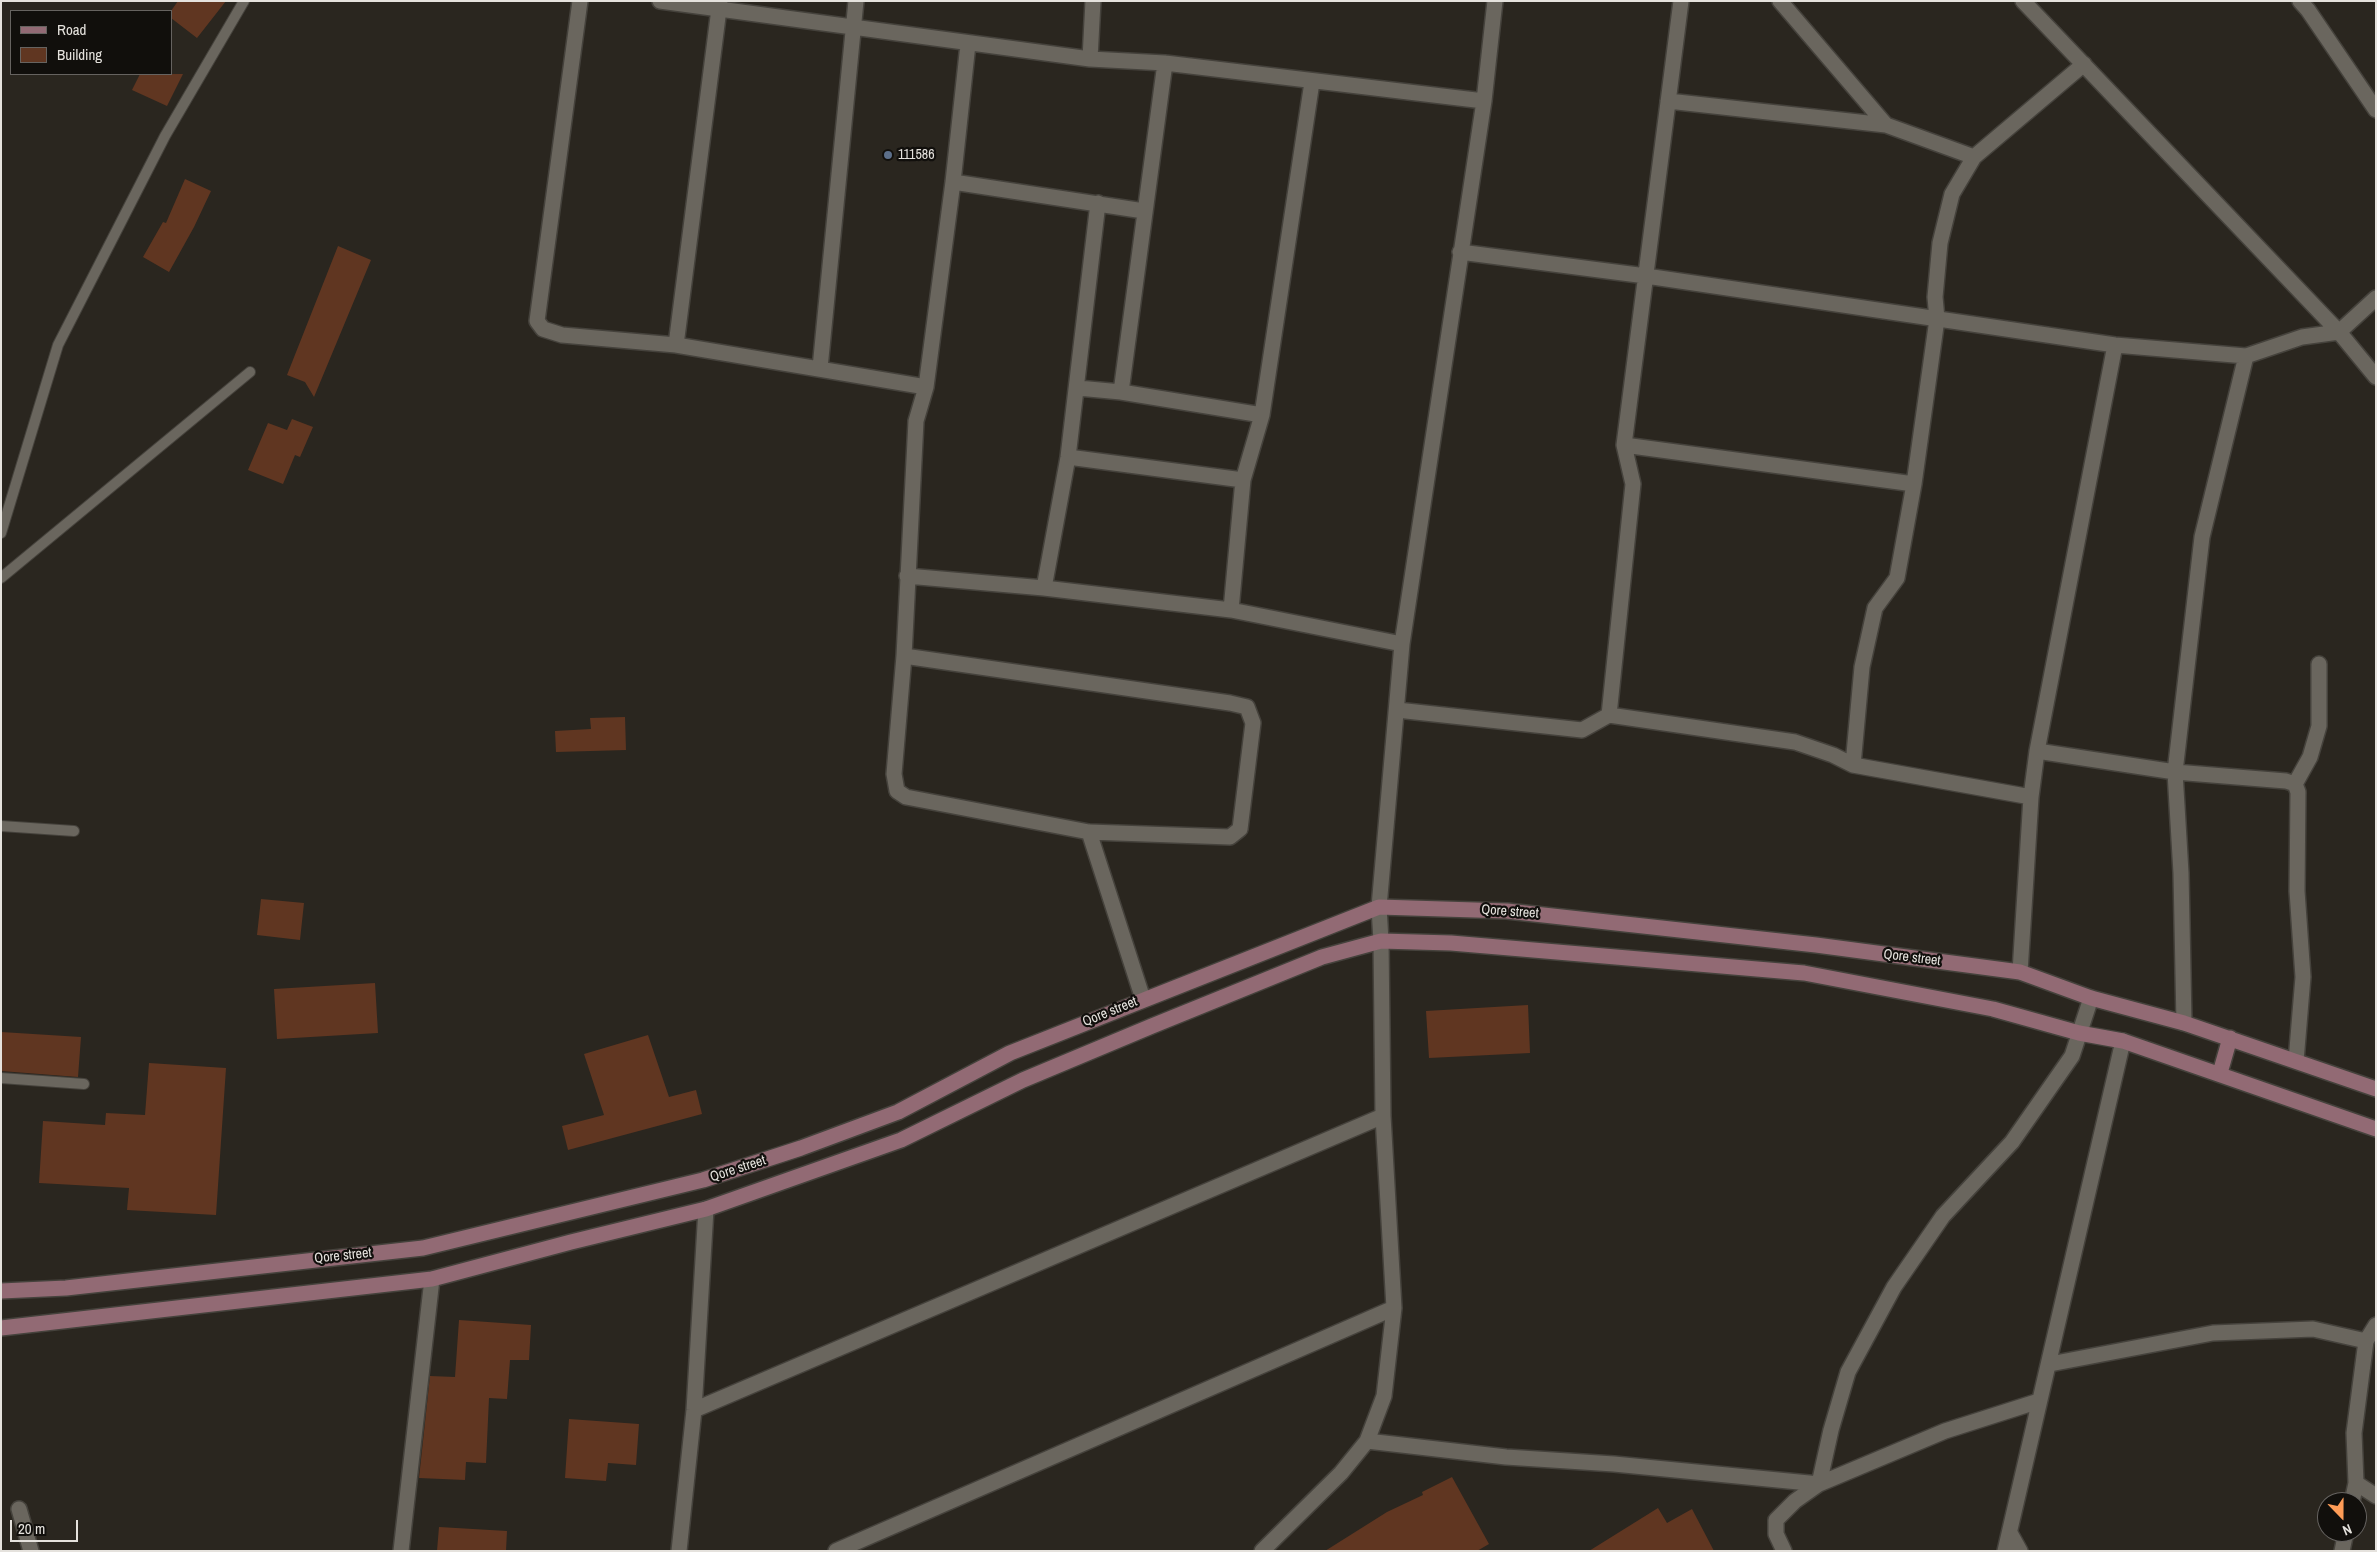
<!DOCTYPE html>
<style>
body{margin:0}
#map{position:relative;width:2377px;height:1552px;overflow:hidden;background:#2a261f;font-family:"Archivo Narrow",sans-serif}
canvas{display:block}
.frame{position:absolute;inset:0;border:2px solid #e5e2dd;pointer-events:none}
.legend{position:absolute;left:10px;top:10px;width:162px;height:65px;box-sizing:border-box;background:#110f0c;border:1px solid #666360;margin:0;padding:6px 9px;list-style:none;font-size:15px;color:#e5e2dd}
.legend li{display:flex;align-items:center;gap:10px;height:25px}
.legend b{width:25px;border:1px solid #666360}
.north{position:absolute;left:2317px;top:1492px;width:50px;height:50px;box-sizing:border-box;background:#110f0c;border:1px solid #666360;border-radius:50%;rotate:158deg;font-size:14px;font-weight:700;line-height:20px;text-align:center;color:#e5e2dd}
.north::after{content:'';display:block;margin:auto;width:18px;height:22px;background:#fe9c57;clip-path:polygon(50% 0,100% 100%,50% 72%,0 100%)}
.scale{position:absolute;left:10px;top:1520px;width:68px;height:22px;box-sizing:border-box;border:2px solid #e5e2dd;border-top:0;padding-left:6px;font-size:15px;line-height:18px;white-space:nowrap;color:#e5e2dd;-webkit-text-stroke:4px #110f0c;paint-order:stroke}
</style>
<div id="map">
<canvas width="2377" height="1552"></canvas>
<div class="frame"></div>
<ul class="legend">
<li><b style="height:6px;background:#926a74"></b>Road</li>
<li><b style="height:14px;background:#603621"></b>Building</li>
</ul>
<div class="north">N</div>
<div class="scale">20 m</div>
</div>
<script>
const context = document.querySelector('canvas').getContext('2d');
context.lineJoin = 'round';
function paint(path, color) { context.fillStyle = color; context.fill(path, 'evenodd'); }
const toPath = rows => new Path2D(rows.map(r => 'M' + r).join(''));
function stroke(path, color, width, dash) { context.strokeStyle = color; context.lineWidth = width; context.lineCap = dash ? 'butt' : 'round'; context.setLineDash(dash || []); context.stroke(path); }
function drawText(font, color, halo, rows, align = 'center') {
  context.font = font + ' "Archivo Narrow",sans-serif'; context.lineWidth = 4.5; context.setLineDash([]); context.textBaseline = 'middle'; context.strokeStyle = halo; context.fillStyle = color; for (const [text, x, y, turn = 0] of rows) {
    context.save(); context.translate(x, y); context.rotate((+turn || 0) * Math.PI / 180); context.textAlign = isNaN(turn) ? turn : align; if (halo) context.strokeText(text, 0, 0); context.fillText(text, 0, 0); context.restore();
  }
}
paint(toPath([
 [178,1,226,1,197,38,171,18,171,11],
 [140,74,183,74,167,106,132,90],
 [185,179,211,191,194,227,169,272,143,257,163,222,166,223],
 [338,246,371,260,314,397,305,382,287,375],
 [292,419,313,427,300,457,295,455,283,484,248,470,268,423,287,430],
 [625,717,626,750,556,752,555,731,591,729,590,718],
 [261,899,304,903,300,940,257,935],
 [375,983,378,1033,277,1039,274,989],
 [1528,1005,1530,1053,1429,1058,1426,1011],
 [1,1032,81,1037,78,1077,1,1071],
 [648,1035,669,1097,696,1090,702,1114,568,1150,562,1126,604,1115,584,1054],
 [149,1063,226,1068,216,1215,127,1210,129,1188,39,1183,43,1121,105,1125,106,1113,145,1115],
 [459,1320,531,1325,529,1360,510,1360,507,1399,489,1398,486,1463,466,1462,465,1480,419,1478,430,1376,455,1377],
 [569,1419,639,1424,636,1465,608,1463,606,1481,565,1478],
 [1452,1477,1489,1544,1477,1551,1325,1551,1387,1512,1423,1495,1422,1492],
 [1658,1508,1667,1523,1692,1509,1714,1551,1589,1551],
 [439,1527,507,1531,506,1551,437,1551]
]), '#603621');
const lane = toPath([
 [1,533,58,345,165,136,244,1],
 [1,578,250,372],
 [1,826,74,831],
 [1,1078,84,1084]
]);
const street = toPath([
 [580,1,537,321,543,329,562,335,676,345,926,387],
 [660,1,1090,59,1165,63,1484,101],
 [1780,1,1886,125],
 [2023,1,2339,332,2376,377],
 [2300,1,2308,10,2376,110],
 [1090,59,1093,1],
 [1668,101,1886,125,1974,157],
 [953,182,1144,211],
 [1460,252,1646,276,2115,345,2246,356,2302,337,2339,332,2376,298],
 [676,345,720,1],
 [820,368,856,1],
 [1078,388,1121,392,1262,415],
 [1121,392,1165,63],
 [1624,445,1914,484],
 [1068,457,1243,480],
 [907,576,1044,588,1231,610,1402,644],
 [1044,588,1068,457,1098,203],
 [1231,610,1243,480,1262,415,1312,82],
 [904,656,1230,703,1247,707,1253,723,1240,829,1230,837,1089,832,906,797,897,791,894,774,904,656,916,421,926,387,953,182,968,44],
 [1397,710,1582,730,1609,715,1795,742,1833,755,1853,765,2031,797],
 [1609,715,1633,484,1624,445,1681,1],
 [2037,751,2175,772,2286,781,2295,784,2298,792,2297,891,2303,977,2296,1061],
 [1853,765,1862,667,1875,608,1897,578,1914,484,1937,319,1935,297,1940,243,1952,194,1974,157,2084,64],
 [2295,784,2310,757,2319,726,2319,664],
 [1089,832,1143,999],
 [2020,972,2031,797,2037,751,2115,345],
 [2184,1023,2181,873,2175,772,2202,537,2246,356],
 [2050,1364,2213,1333,2313,1329,2366,1341],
 [694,1410,1383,1116],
 [1367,1441,1506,1457,1614,1464,1819,1484],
 [2356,1483,2376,1496],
 [1819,1484,1831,1430,1848,1372,1894,1287,1943,1216,2012,1142,2072,1056,2091,998],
 [2352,1502,2356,1483,2354,1433,2366,1341,2376,1325],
 [19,1509,31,1551],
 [2010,1533,2020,1551],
 [401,1551,432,1279],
 [679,1551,694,1410,706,1209],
 [836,1551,1394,1308],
 [1262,1551,1341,1473,1367,1441,1384,1396,1394,1308,1383,1116,1381,941,1379,907,1402,644,1484,101,1495,1],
 [1784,1551,1776,1534,1776,1520,1795,1501,1819,1484,1945,1431,2039,1401],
 [2005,1551,2123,1041],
 [2342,1551,2346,1532]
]);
const secondary = toPath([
 [2220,1073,2230,1038],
 [1,1291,66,1288,423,1248,703,1180,801,1148,898,1112,1010,1053,1379,907,1507,911,1816,945,2020,972,2091,998,2184,1023,2376,1089],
 [1,1328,432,1279,571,1242,706,1209,901,1140,1023,1080,1152,1026,1322,957,1381,941,1451,943,1804,973,1993,1009,2079,1033,2123,1041,2376,1129]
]);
stroke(lane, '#45423c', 12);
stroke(street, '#45423c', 18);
stroke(secondary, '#45423c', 18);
stroke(lane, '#6a665e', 10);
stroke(street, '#6a665e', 15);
stroke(secondary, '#926a74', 15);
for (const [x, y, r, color] of [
 [888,155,5,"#5c6f8a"]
]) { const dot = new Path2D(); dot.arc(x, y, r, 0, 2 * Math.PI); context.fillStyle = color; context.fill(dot); stroke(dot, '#110f0c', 2); }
drawText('14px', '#e5e2dd', '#110f0c', [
 ["111586",898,155]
], 'left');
drawText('14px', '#e5e2dd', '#110f0c', [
 ["Qore street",1510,912,4],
 ["Qore street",1912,958,7],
 ["Qore street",1110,1012,-22],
 ["Qore street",738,1169,-18],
 ["Qore street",343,1256,-6]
]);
</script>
